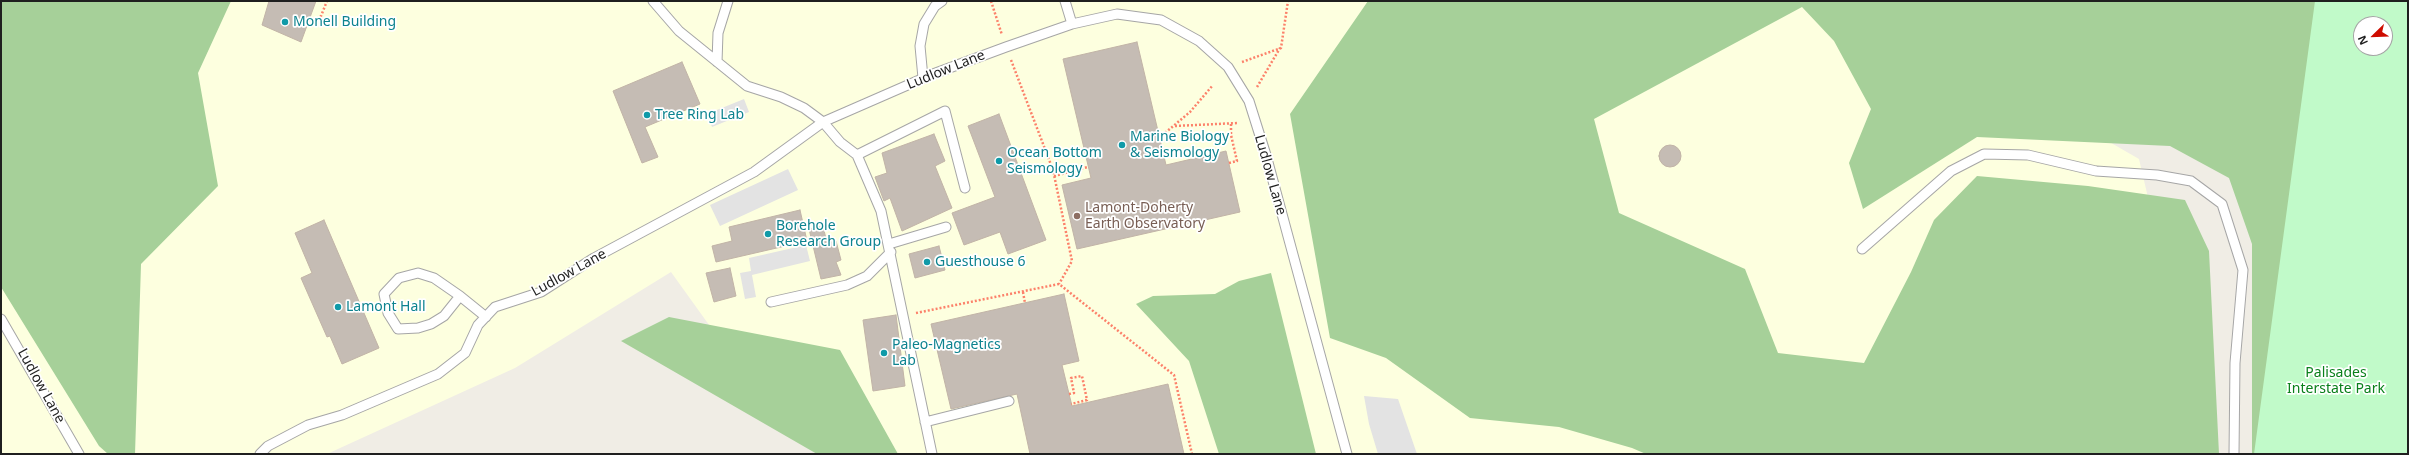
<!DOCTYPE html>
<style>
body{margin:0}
#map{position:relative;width:2409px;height:455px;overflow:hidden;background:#f0ede5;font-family:"Noto Sans",sans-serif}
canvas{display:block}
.frame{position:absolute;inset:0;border:2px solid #1f1f1f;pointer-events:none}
.north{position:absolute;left:2353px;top:16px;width:40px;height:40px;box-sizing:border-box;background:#fff;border:1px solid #a5a5a5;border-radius:50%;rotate:247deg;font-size:11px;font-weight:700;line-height:16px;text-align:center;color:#1f1f1f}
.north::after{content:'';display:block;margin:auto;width:14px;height:18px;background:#ce0c00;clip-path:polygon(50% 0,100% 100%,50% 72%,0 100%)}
</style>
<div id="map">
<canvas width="2409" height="455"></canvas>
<div class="frame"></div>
<div class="north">N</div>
</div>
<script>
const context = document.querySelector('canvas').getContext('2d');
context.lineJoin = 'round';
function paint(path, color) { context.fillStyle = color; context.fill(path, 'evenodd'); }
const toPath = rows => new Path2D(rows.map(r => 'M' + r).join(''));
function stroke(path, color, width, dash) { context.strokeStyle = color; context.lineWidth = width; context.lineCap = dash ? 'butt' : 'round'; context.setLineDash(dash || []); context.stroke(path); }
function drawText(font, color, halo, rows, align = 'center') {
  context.font = font + ' "Noto Sans",sans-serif'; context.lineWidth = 3.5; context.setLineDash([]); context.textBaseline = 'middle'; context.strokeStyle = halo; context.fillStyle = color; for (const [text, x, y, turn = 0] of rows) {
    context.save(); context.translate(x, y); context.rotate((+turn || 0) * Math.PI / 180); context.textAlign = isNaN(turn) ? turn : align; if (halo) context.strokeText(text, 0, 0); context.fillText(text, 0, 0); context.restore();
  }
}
paint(toPath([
 [98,1,1832,1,1974,64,2139,159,2208,454,873,454,722,343,671,272,515,368,327,454,1,454,1,126]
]), '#fdffdf');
paint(toPath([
 [1,1,231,1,198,73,218,186,141,264,135,454,108,454,99,446,1,287],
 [1368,1,2408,1,2408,454,2252,454,2252,244,2229,178,2170,146,1977,137,1863,209,1849,163,1871,109,1834,41,1802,7,1594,119,1619,213,1745,269,1778,353,1864,363,1911,272,1934,220,1977,176,2088,186,2185,200,2209,251,2219,454,1646,454,1632,448,1559,427,1470,418,1386,358,1330,338,1290,114],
 [2361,24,2385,24,2385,48,2361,48],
 [1271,273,1316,454,1219,454,1189,361,1136,304,1153,296,1215,294,1239,281],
 [669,317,840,350,898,454,817,454,621,341]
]), '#a6d099');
paint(toPath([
 [2315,1,2408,1,2408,454,2254,454],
 [2361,24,2385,24,2385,48,2361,48]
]), '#c1fac9');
paint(toPath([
 [744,99,749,112,712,127,707,114],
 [788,169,798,190,720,226,710,205],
 [806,245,810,261,752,275,756,297,745,299,740,273,751,271,749,258],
 [1364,396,1398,399,1417,454,1378,454,1369,424]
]), '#e3e3e3');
const building = toPath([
 [269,1,316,1,301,42,262,25,269,1],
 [1137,42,1166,165,1226,151,1240,212,1077,249,1062,185,1091,178,1063,59,1137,42],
 [682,62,700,104,645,127,658,157,642,163,613,91,682,62],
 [999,114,1046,240,1008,254,1000,232,964,245,952,213,995,197,968,126,999,114],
 [934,134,945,161,935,166,952,208,902,231,890,198,884,201,875,177,887,173,882,153,934,134],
 '1659 156a11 11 0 1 1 22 0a11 11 0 1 1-22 0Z',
 [800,210,807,241,716,262,712,246,732,241,729,227,800,210],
 [324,220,379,348,342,364,330,336,327,337,301,278,312,273,295,233,324,220],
 [823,226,827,243,836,241,841,260,836,262,841,275,821,279,809,229,823,226],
 [939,246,945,270,915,278,909,254,939,246],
 [730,268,736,296,714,302,706,273,730,268],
 [1064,294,1079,361,1062,365,1072,406,1168,384,1184,454,1030,454,1017,394,951,409,931,324,1064,294],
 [896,315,905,386,873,391,863,320,896,315]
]);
paint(building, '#c5bcb4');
stroke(building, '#c2b4a7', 1);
const service = toPath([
 [1065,1,1072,24],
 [717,62,718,33,728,1],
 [923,78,920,46,924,24,935,6,942,1],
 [857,155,945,111,965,188],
 [889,244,946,227],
 [1862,249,1951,171,1984,154,2028,155,2096,171,2157,175,2191,181,2222,204,2243,270,2235,363,2234,454],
 [460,296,444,316,431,324,418,328,398,329,388,313,384,294,399,278,418,273,434,278,460,296,486,317],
 [771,302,847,285,867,276,891,252],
 [1,319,79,454],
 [925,422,1009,401],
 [260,454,268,446,308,425,342,415,438,374,465,353,478,325,495,307,541,292,594,258,754,172,823,122,804,108,781,97,747,86,679,31,653,1],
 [932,454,881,211,857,155,840,142,823,122,933,74,1006,47,1072,24,1117,14,1161,20,1199,41,1228,67,1249,101,1266,155,1347,454]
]);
stroke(service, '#a6a6a6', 11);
stroke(toPath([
 [991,1,1002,35],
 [309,20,317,19,321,16,327,1],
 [1011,60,1053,170,1072,261,1059,284],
 [1242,62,1281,48,1288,1],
 [1257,87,1280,48],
 [1175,126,1238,123],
 [1159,138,1190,112,1213,85],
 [1229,163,1237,161,1231,135,1231,123],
 [1054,176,1088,167],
 [1023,292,1025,303],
 [916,313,1059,284,1174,375,1192,454],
 [1069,394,1074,393,1071,378,1082,376,1087,400,1071,404]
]), '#fc816a', 2.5, [2, 2]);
stroke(service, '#fff', 9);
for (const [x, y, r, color] of [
 [285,22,4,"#0f9aa8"],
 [647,115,4,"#0f9aa8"],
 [1122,145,4,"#0f9aa8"],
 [999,161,4,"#0f9aa8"],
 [1077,216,4,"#8d6e63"],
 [768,234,4,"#0f9aa8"],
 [927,262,4,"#0f9aa8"],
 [338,307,4,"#0f9aa8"],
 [884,353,4,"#0f9aa8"]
]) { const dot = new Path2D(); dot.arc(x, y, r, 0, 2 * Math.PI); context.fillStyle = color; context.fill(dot); stroke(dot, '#fff', 1.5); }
drawText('14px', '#0d838f', '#fff', [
 ["Monell Building",293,22],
 ["Tree Ring Lab",655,115],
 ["Marine Biology",1130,137],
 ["& Seismology",1130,153],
 ["Ocean Bottom",1007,153],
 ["Seismology",1007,169],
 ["Borehole",776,226],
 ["Research Group",776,242],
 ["Guesthouse 6",935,262],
 ["Lamont Hall",346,307],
 ["Paleo-Magnetics",892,345],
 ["Lab",892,361]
], 'left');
drawText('14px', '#1f1f1f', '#fff', [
 ["Ludlow Lane",946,70,-22],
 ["Ludlow Lane",1270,175,74],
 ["Ludlow Lane",569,273,-29],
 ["Ludlow Lane",41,386,61]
]);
drawText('14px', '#785e54', '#fff', [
 ["Lamont-Doherty",1085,208],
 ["Earth Observatory",1085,224]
], 'left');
drawText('14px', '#0a801b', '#fff', [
 ["Palisades",2336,373],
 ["Interstate Park",2336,389]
]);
</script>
